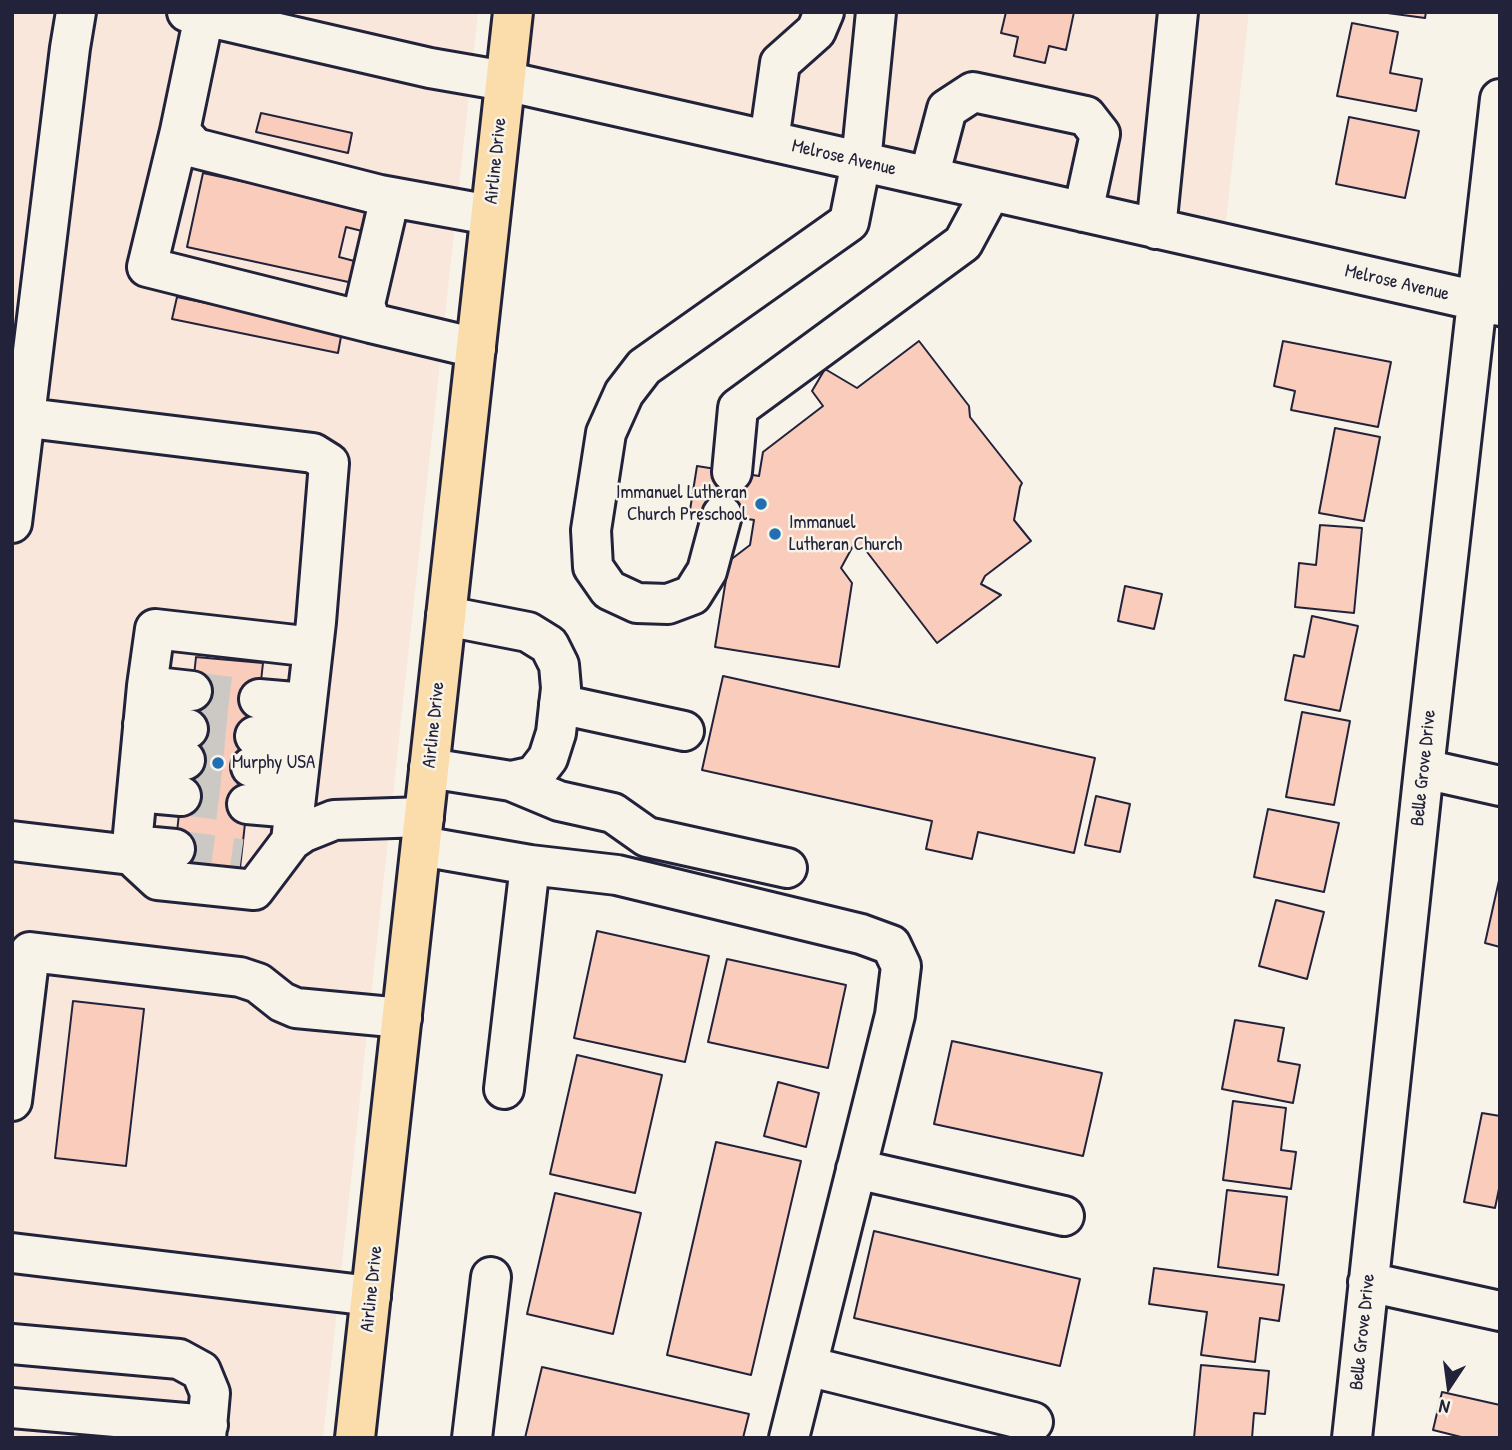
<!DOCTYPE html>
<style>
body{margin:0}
#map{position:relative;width:1512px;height:1450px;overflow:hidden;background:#f7f3e8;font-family:"Patrick Hand",sans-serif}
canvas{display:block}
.frame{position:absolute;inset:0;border:14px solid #22223b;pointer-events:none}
.north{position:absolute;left:1414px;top:1352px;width:70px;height:70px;-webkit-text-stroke:5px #f7f3e8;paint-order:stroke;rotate:193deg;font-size:19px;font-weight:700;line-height:28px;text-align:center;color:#22223b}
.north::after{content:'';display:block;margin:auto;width:24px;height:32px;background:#22223b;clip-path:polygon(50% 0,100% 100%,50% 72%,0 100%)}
</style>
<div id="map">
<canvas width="1512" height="1450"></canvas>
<div class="frame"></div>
<div class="north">N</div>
</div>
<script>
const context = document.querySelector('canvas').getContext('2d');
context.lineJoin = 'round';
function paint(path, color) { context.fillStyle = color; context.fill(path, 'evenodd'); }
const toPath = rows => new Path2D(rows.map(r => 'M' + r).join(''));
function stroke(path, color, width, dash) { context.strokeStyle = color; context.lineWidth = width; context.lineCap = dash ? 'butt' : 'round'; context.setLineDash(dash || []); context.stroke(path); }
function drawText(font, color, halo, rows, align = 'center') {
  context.font = font + ' "Patrick Hand",sans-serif'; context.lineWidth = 5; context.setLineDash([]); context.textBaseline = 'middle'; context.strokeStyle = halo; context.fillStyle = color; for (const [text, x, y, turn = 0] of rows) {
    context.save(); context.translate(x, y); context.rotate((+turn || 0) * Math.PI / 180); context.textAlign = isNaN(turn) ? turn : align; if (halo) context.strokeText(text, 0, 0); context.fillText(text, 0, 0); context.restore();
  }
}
paint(toPath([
 [12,12,478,12,323,1438,12,1438],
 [529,12,1249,12,1225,230,523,67]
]), '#f8e7da');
const building = toPath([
 [1006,12,1074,12,1066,50,1049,46,1045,63,1014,56,1018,37,1001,33,1006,12],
 [1380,12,1426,12,1425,18,1380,12],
 [1352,23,1398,32,1390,73,1422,79,1416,111,1337,96,1352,23],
 [261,113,352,133,348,153,256,132,261,113],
 [1349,117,1419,131,1405,198,1336,184,1349,117],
 [203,173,367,208,362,231,346,227,339,257,358,262,353,283,187,247,203,173],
 [177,297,342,331,338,353,172,319,177,297],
 [919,341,969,406,970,417,1022,483,1020,487,1014,520,1031,541,985,576,981,584,1001,595,937,643,864,548,853,546,841,568,852,583,839,667,715,647,729,561,750,545,754,520,690,510,697,466,759,476,763,452,823,406,812,391,825,369,857,388,919,341],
 [1283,341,1391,362,1378,427,1291,410,1295,391,1274,386,1283,341],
 [1335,428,1380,437,1364,521,1319,513,1335,428],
 [1320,525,1362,528,1354,613,1295,607,1299,563,1316,565,1320,525],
 [1125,586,1162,594,1154,629,1118,621,1125,586],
 [1312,616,1358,626,1340,711,1285,700,1294,655,1304,657,1312,616],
 [196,657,263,663,239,877,173,869,196,657],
 [723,676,1095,758,1074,853,978,832,972,859,926,849,932,821,702,770,723,676],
 [1302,712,1350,721,1334,805,1286,797,1302,712],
 [1096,796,1130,804,1120,852,1085,845,1096,796],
 [1268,809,1339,823,1324,892,1254,877,1268,809],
 [1500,876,1500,947,1485,943,1500,876],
 [1276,900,1324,912,1307,979,1259,966,1276,900],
 [597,931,709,956,685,1062,574,1038,597,931],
 [727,959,846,985,828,1068,708,1042,727,959],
 [73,1001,144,1009,126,1166,55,1158,73,1001],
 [1235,1020,1284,1028,1278,1061,1300,1065,1293,1103,1222,1089,1235,1020],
 [952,1041,1102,1073,1083,1156,934,1124,952,1041],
 [577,1055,662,1075,635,1193,550,1174,577,1055],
 [778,1082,819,1093,806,1147,764,1136,778,1082],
 [1233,1101,1286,1108,1281,1150,1296,1152,1291,1189,1223,1180,1233,1101],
 [1482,1113,1500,1116,1500,1184,1495,1208,1464,1202,1482,1113],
 [716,1142,801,1161,751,1375,667,1355,716,1142],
 [1227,1190,1287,1197,1278,1275,1218,1267,1227,1190],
 [555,1193,641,1213,613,1334,527,1314,555,1193],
 [874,1231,1080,1279,1060,1366,854,1318,874,1231],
 [1154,1268,1284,1285,1279,1321,1260,1318,1255,1362,1201,1355,1207,1312,1149,1304,1154,1268],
 [1201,1365,1269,1371,1265,1414,1254,1413,1252,1438,1194,1438,1201,1365],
 [542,1367,749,1414,743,1438,525,1438,542,1367],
 [1442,1392,1500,1405,1500,1438,1465,1438,1433,1430,1442,1392]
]);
paint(building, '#f9ccbb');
stroke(building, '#22223b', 2);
stroke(toPath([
 [192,691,259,699],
 [188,729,255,736],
 [185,760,251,767],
 [181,796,247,804],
 [175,849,241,858]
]), '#ccc9c5', 38, [38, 19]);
const minor = toPath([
 [187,12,430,68,505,81,1500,306],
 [204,16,180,131,195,148,380,195,490,215],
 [180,131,147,267,371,323],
 [769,141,780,63,816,31,824,12],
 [929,177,947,109,973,92,1086,116,1100,134,1083,212],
 [390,197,365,304,371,323,476,348],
 [1156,229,1178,12],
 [12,416,313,453,329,463,316,622,291,841],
 [732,472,738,408,963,243,991,191],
 [722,515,707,571,692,595,668,604,637,603,609,590,593,567,591,530,606,433,624,393,644,367,849,222,861,162,876,12],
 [12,523,70,48,76,12],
 [147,686,192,691],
 [259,699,306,703],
 [559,704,684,731],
 [143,724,188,729],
 [255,736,302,741],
 [141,755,185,760],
 [251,767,298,773],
 [429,768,511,781,534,776,548,758,556,733,561,688,559,665,549,645,528,632,446,616],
 [1424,769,1500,786],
 [511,781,559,801,613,813,647,837,787,868],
 [137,792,181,796],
 [247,804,294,808],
 [12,841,131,855,158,880,254,890,291,841,304,832,334,820,424,817],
 [132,845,175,849],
 [421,846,530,865,617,875,861,934,891,945,901,966,895,1015,789,1438],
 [131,855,147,686,155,629,313,647],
 [504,1089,530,865],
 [12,1101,30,952,240,977,258,983,282,1002,296,1008,402,1018],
 [856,1169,1064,1216],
 [12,1253,371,1296],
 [1368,1282,1500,1311],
 [12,1344,179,1359,201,1371,210,1393,206,1438],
 [807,1366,1033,1422],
 [12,1408,208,1425],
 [472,1438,491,1277],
 [1352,1438,1424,769,1500,99]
]);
const major = toPath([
 [355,1438,513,12]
]);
stroke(minor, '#22223b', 44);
stroke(major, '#22223b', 44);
stroke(minor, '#f7f3e8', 38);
stroke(major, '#faddab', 38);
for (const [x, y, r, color] of [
 [761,504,7,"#1f6fb2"],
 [775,534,7,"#1f6fb2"],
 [218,763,7,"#1f6fb2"]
]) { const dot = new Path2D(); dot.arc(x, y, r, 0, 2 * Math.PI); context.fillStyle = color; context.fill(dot); stroke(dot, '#f7f3e8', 2.5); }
drawText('19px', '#22223b', '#f7f3e8', [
 ["Melrose Avenue",844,158,13],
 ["Airline Drive",496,161,-84],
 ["Melrose Avenue",1397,283,13],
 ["Airline Drive",434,725,-84],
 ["Belle Grove Drive",1424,768,-84],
 ["Airline Drive",372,1289,-84],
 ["Belle Grove Drive",1363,1332,-84]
]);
drawText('19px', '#22223b', '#f7f3e8', [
 ["Immanuel Lutheran",747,493,"right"],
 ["Church Preschool",747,515,"right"],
 ["Immanuel",789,523],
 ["Lutheran Church",789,545],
 ["Murphy USA",232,763]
], 'left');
</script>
